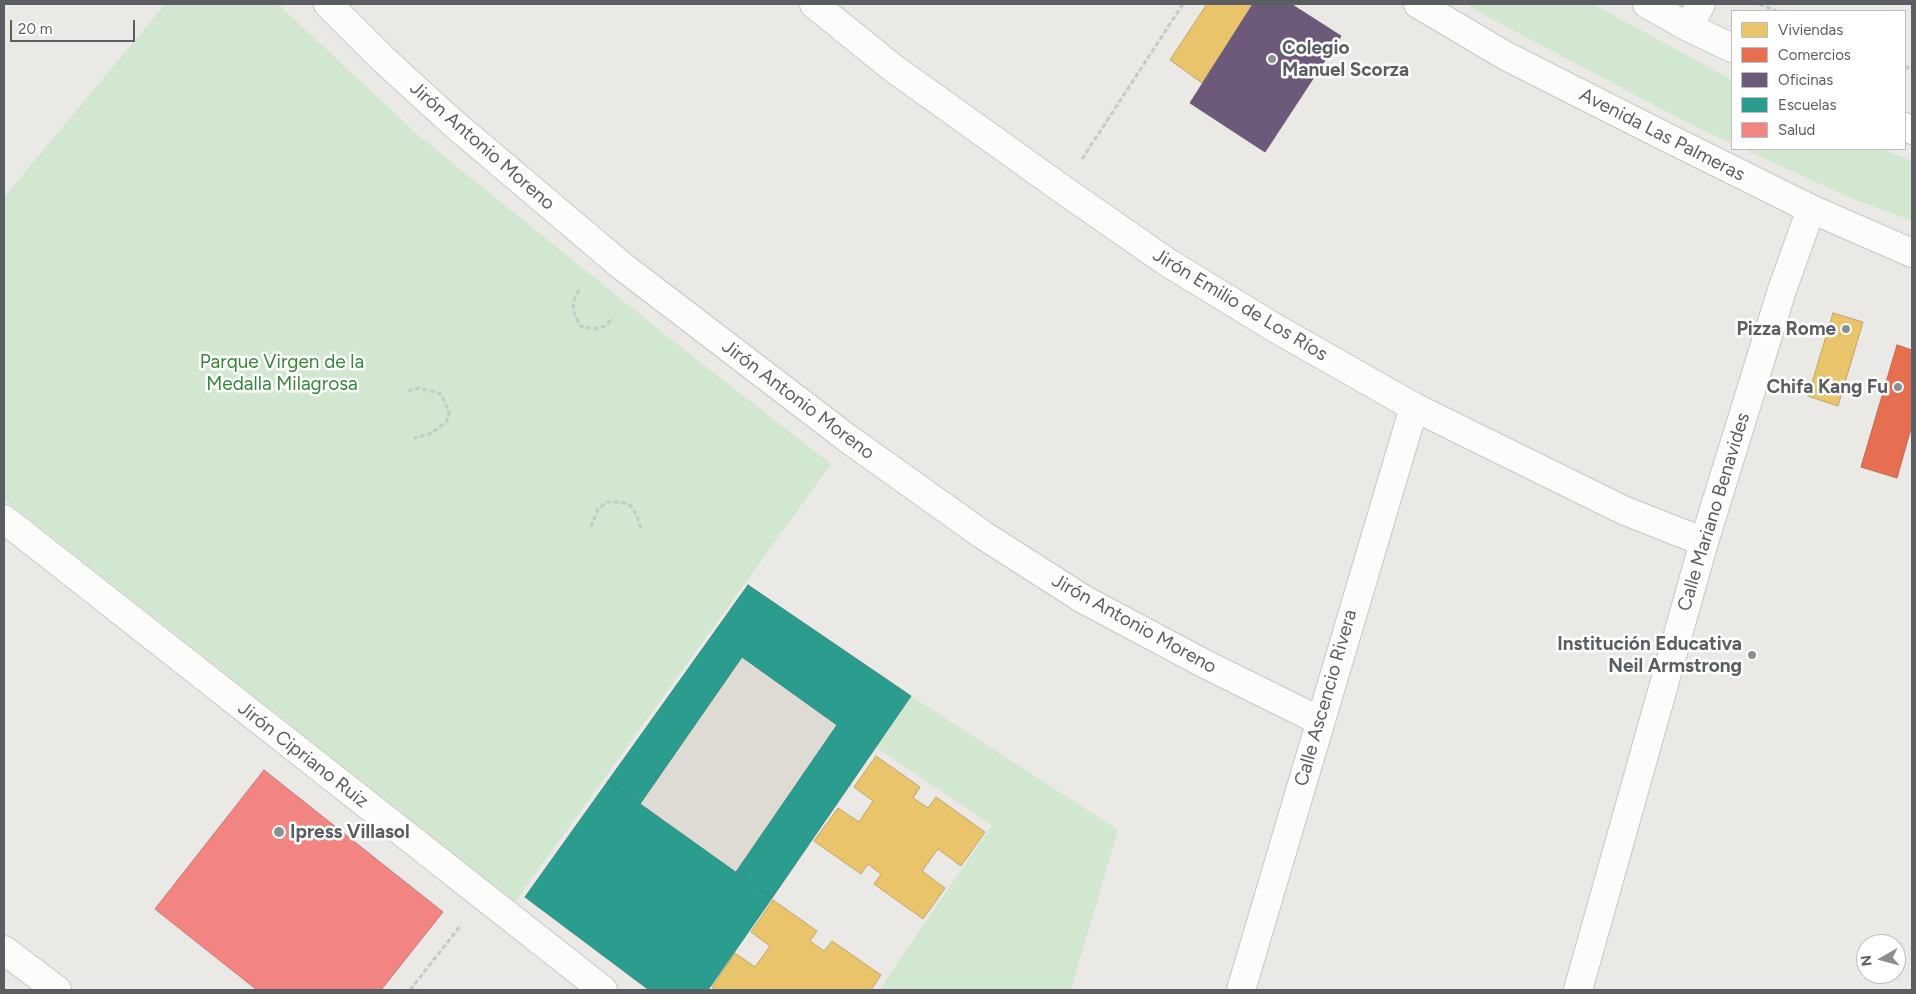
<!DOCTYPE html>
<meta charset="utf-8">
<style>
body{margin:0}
#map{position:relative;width:1916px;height:994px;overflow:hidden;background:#eae9e5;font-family:Figtree,sans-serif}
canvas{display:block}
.frame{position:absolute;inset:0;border:5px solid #5a5e63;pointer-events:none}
.legend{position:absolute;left:1731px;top:10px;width:175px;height:140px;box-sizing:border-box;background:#fff;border:1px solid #bdbfc1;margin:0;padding:6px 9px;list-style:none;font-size:15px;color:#5a5e63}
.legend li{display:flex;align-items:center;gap:10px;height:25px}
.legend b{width:25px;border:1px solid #bdbfc1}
.north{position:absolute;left:1856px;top:934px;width:50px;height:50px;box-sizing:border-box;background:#fff;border:1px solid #bdbfc1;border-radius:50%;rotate:263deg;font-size:14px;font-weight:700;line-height:20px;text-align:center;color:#5a5e63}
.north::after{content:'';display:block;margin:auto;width:18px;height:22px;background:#8c8f90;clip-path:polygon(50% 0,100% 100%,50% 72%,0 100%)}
.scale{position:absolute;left:10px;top:20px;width:125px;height:22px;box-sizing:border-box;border:2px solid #5a5e63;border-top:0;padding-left:6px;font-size:15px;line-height:18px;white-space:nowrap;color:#5a5e63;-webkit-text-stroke:4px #fff;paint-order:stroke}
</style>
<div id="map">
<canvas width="1916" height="994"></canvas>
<div class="frame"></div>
<ul class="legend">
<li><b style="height:14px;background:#e9c46a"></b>Viviendas</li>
<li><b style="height:14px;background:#e76f51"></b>Comercios</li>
<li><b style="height:14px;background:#6d597a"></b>Oficinas</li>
<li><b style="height:14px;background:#2a9d8f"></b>Escuelas</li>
<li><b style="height:14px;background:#f28482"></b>Salud</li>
</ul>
<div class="north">N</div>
<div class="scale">20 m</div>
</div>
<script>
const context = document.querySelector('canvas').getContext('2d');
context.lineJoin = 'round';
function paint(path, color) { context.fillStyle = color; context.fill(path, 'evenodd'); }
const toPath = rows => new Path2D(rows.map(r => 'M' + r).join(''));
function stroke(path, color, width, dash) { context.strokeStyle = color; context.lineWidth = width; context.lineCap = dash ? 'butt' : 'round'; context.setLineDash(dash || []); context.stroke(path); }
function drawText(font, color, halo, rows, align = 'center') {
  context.font = font + ' Figtree,sans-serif'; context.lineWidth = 5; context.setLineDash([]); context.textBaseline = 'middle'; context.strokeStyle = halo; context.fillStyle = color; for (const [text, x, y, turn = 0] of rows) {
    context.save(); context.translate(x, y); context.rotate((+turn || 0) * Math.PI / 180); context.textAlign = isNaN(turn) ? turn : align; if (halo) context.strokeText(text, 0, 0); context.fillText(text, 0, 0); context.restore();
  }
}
paint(toPath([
 [748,585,911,696,708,990,649,990,525,897]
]), '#dedbd4');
paint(toPath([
 [165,4,278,4,419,136,678,345,831,464,515,902,4,499,4,197],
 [1467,4,1593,4,1732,80,1732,143,1694,126,1486,16],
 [1744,149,1882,149,1912,161,1912,221,1844,195],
 [911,696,1118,830,1071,990,879,990,992,825,877,748]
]), '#d2e7d0');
const homes = toPath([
 [1207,4,1253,4,1202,83,1170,60,1207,4],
 [1833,313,1863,322,1838,406,1808,396,1833,313],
 [876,756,920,787,913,798,928,808,936,797,985,832,961,866,938,849,922,871,945,888,923,919,874,884,881,874,868,864,861,874,814,841,838,808,859,822,873,801,854,787,876,756],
 [773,900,817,931,810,941,824,951,832,941,881,975,871,990,716,990,712,987,735,953,755,967,770,946,751,932,773,900]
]);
paint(homes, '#e9c46a');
stroke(homes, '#bea568', 1);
const shops = toPath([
 [1897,345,1912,350,1912,425,1897,478,1861,467,1897,345]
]);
paint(shops, '#e76f51');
stroke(shops, '#bd6a56', 1);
const offices = toPath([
 [1253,4,1291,4,1341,36,1265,152,1190,103,1253,4]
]);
paint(offices, '#6d597a');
stroke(offices, '#675a73', 1);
const schools = toPath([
 [748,585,911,696,772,898,736,872,837,725,742,657,640,804,608,781,748,585],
 [608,781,772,898,708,990,649,990,525,897,608,781]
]);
paint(schools, '#2a9d8f');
stroke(schools, '#388a82', 1);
const health = toPath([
 [264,770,443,912,381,990,257,990,155,909,264,770]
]);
paint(health, '#f28482');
stroke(health, '#c47979', 1);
const street = toPath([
 [328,4,383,59,453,123,622,266,847,438,983,535,1083,599,1203,663,1320,721],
 [814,4,893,68,1062,189,1167,262,1275,328,1414,407,1623,510,1704,542],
 [1688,27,1701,4],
 [4,519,603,990],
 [4,950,57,990],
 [1241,990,1414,407],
 [1578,990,1704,542,1782,290,1811,209]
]);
const secondary = toPath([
 [1418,4,1506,56,1662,135,1811,209,1912,253],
 [1647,4,1688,27,1732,48],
 [1905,127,1912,130]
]);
stroke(street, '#c7c7c7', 30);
stroke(secondary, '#c6c6c5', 30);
stroke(toPath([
 [1759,4,1776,11],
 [1905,66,1912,70],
 [1082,159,1183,4],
 [579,290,574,300,573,310,580,326,594,329,605,326,613,318],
 [408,391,419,388,441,394,449,412,446,422,430,434,414,438],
 [591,527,598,509,607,502,621,502,631,506,637,515,641,529],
 [410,990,461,925]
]), '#c4cac7', 3, [5, 2.5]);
stroke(street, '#fcfcfb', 28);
stroke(secondary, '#fcfcfb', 28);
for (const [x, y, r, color] of [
 [1272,59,5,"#8c8f90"],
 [1846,329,5,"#8c8f90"],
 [1898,387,5,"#8c8f90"],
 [1752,655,5,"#8c8f90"],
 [279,832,6,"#8c8f90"]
]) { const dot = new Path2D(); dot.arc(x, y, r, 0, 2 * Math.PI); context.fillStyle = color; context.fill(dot); stroke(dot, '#fff', 2); }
drawText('bold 19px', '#5a5e63', '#fff', [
 ["Colegio",1282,48,"left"],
 ["Manuel Scorza",1282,70,"left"],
 ["Pizza Rome",1836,329],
 ["Chifa Kang Fu",1888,387],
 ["Institución Educativa",1742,644],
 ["Neil Armstrong",1742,666],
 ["Ipress Villasol",290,832,"left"]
], 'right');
drawText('19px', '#5a5e63', '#fff', [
 ["Avenida Las Palmeras",1662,135,27],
 ["Jirón Antonio Moreno",482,146,41],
 ["Jirón Emilio de Los Ríos",1240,305,31],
 ["Jirón Antonio Moreno",798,400,37],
 ["Calle Mariano Benavides",1714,512,-73],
 ["Jirón Antonio Moreno",1134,624,29],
 ["Calle Ascencio Rivera",1326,698,-74],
 ["Jirón Cipriano Ruiz",303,755,38]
]);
drawText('19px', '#368639', '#fff', [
 ["Parque Virgen de la",282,362],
 ["Medalla Milagrosa",282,384]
]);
</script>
